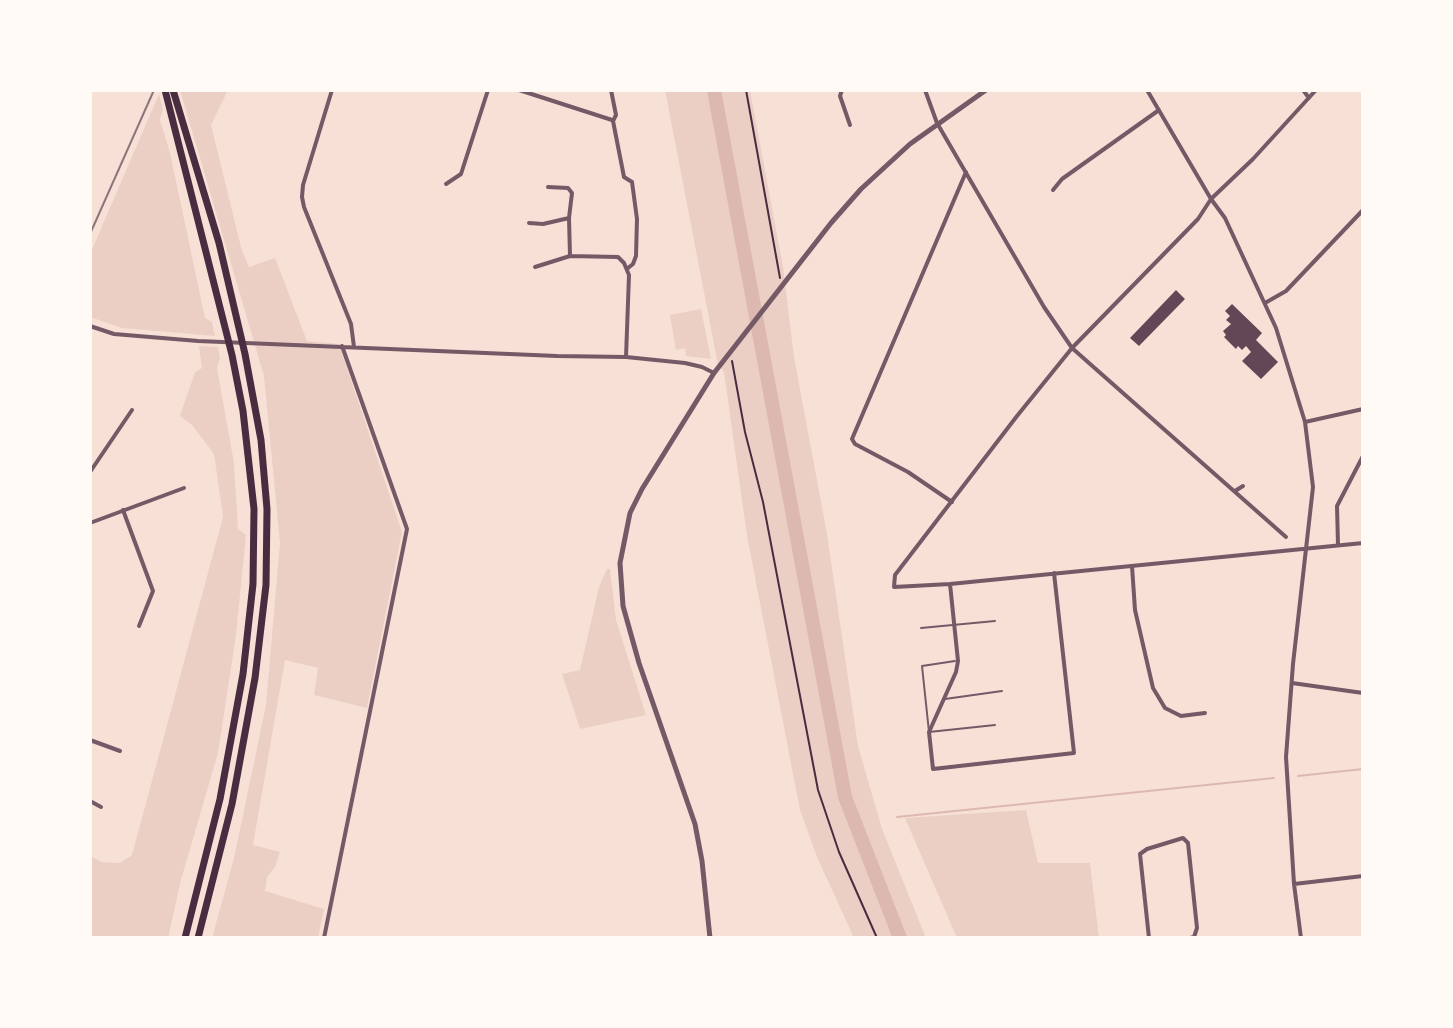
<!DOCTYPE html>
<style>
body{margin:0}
#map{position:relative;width:1453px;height:1028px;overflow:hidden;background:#f7e1d7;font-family:"Open Sans",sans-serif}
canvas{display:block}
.frame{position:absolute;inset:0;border:92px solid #fffaf5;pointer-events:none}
</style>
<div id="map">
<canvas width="1453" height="1028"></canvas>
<div class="frame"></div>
</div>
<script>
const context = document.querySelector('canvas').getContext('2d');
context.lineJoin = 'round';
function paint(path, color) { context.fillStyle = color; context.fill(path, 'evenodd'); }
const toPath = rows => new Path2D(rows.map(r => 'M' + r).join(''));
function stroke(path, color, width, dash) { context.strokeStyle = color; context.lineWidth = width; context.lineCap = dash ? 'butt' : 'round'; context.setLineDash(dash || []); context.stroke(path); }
paint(toPath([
 [180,90,228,90,211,125,242,251,249,267,275,258,307,341,339,344,402,532,367,708,314,695,318,668,285,660,253,845,280,852,275,867,267,877,265,891,324,909,318,938,212,938,234,858,266,705,280,543,264,376],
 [665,90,750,90,783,267,794,357,827,534,858,746,882,829,926,938,854,938,817,857,800,810,747,536,724,372,718,365],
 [159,94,163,109,160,120,170,153,205,318,212,322,215,336,122,328,90,317,90,254],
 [701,309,711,359,686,356,685,348,676,350,670,315],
 [199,346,218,347,220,358,217,368,234,463,238,529,246,535,236,635,218,753,181,880,168,938,90,938,90,856,102,862,120,863,132,855,223,517,214,454,192,425,180,416,195,372,202,368],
 [607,569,610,569,616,620,646,715,580,729,562,674,580,670,599,587],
 [1026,810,1038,863,1090,863,1099,938,957,938,905,818]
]), '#ebcfc5');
stroke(toPath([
 [1298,776,1363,769],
 [897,817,1274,778]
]), '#dcb8b0', 2);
stroke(toPath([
 [714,90,845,797,900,938]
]), '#dcb8b0', 14);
paint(toPath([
 [1176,290,1185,299,1139,346,1130,338],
 [1232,304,1262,333,1256,340,1278,362,1261,379,1242,361,1251,352,1246,346,1242,350,1238,346,1236,349,1224,337,1226,335,1223,331,1231,324,1226,320,1230,316,1225,311]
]), '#644757');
stroke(toPath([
 [746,90,780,278],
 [732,361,745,432,763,502,818,790,839,852,877,938]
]), '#4a2c40', 2);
stroke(toPath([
 [921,628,995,621],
 [955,661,922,666,929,732,995,725],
 [945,699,1002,691]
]), '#755966', 2);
stroke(toPath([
 [332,90,303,185,302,197,304,207,351,324,354,347],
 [519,90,612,120],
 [611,90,616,115,613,121,624,177,632,182,637,219,636,256,633,264,628,268],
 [842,90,840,96,850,125],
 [925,90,937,123,1044,307,1072,348,1286,537],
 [1147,90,1211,199,1225,218,1276,328,1305,422,1313,487,1293,664,1286,757,1294,884,1301,938],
 [1303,90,1309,98],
 [1316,90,1253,159,1211,199,1198,219,1072,348,1017,416,895,575,894,587,950,584,1363,543],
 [446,184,461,174,488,90],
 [548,187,568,188,572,193,569,218],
 [1053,190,1062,179,1159,110],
 [529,223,543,224,569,218,570,256],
 [535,267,570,256,618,257,624,263,629,275,626,357],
 [1265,303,1286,291,1363,210],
 [90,326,114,334,198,341,557,356,626,357,685,363,702,367,714,373],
 [1305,422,1363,409],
 [90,472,132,410],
 [1235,491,1243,486],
 [952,502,908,472,855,444,852,439,966,172],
 [123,510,153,591,139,626],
 [90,523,184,488],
 [1338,545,1337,506,1363,456],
 [1132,566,1135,610,1153,688,1165,708,1181,716,1205,713],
 [950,584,958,661,956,672,929,732,933,769,1074,753,1054,573],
 [1292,683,1363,693],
 [90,740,120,751],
 [90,801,101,807],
 [1294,884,1363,876],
 [324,938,407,529,342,346],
 [1149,938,1140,854,1147,849,1183,838,1188,843,1197,928,1194,937,1190,938]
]), '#755966', 4);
stroke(toPath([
 [710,938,702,861,695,824,639,663,623,606,620,563,630,513,642,489,714,373,831,223,861,189,910,144,986,90]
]), '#755966', 5);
stroke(toPath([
 [165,90,232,355,243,411,254,509,253,584,243,674,220,799,185,938],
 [173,90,219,243,245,354,261,440,267,509,266,585,255,678,232,804,198,938]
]), '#4a2c40', 7);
stroke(toPath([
 [90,234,154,90]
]), '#8f747c', 2);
</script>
